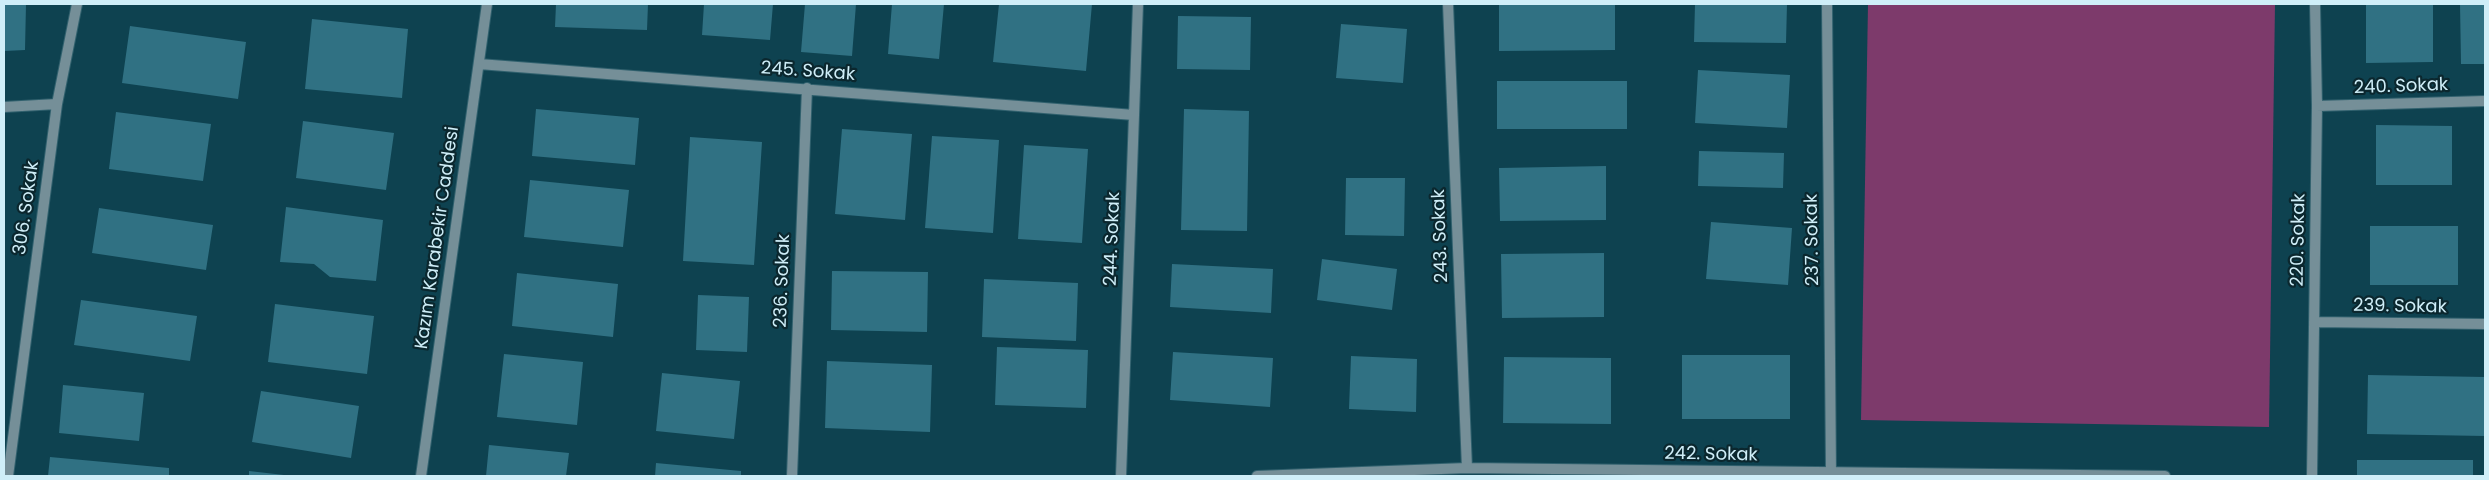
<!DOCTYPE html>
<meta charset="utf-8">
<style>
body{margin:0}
#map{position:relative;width:2489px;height:480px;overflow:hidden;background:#0e4250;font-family:Poppins,sans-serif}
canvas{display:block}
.frame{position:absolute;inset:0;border:5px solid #cfeef8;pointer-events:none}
</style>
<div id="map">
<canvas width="2489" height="480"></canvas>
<div class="frame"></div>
</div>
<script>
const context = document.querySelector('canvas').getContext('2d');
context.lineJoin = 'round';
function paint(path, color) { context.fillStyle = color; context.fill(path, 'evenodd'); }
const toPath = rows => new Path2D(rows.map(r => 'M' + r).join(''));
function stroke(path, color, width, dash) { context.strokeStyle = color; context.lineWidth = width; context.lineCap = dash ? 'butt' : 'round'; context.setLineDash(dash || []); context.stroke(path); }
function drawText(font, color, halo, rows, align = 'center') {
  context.font = font + ' Poppins,sans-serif'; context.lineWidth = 4.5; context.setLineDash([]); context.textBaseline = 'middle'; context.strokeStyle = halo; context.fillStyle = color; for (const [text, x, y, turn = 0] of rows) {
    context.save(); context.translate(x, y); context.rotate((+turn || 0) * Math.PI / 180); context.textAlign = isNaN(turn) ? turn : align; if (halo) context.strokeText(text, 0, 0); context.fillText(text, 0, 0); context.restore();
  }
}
paint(toPath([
 [1868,4,2275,4,2269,427,1861,420]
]), '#7d3a6b');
paint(toPath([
 [4,4,26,4,25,50,4,51],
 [556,4,648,4,647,30,555,27],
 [704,4,773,4,770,40,702,35],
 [805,4,856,4,852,56,801,52],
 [892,4,944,4,939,59,888,54],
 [999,4,1092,4,1086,71,993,62],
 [1499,4,1615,4,1615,50,1499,51],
 [1695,4,1787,4,1786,43,1694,42],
 [2366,4,2433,4,2433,62,2366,63],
 [2460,4,2485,4,2485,64,2461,64],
 [1178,16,1251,17,1250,70,1177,69],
 [312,19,408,29,402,98,305,89],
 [1341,24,1407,29,1403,83,1336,78],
 [130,26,246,42,238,99,122,83],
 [1698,70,1790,75,1787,128,1695,123],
 [1497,81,1627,81,1627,129,1497,129],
 [536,109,639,118,635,165,532,156],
 [1184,109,1249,111,1247,231,1181,230],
 [116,112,211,124,203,181,109,169],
 [303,121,394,133,386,190,296,178],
 [2376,125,2452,126,2452,185,2376,185],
 [842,129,912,134,905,220,835,214],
 [932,136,999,140,993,233,925,228],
 [690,137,762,142,754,265,683,261],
 [1024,145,1088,149,1082,243,1018,239],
 [1699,151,1784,153,1783,188,1698,186],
 [1606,166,1606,220,1500,221,1499,168],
 [1346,178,1405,178,1404,236,1345,235],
 [530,180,629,190,623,247,524,237],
 [286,207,383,220,376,281,330,277,314,264,280,262],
 [99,208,213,225,206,270,92,253],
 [1711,222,1792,228,1788,285,1706,279],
 [2370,226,2458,226,2458,285,2370,285],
 [1604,253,1604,317,1502,318,1501,254],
 [1322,259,1397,269,1392,310,1317,300],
 [1172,264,1273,269,1271,313,1170,307],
 [832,271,928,272,927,332,831,330],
 [517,273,618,284,613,337,512,326],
 [984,279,1078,283,1076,341,982,337],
 [698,295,749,297,747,352,696,350],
 [81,300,197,316,190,361,74,345],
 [275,304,374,316,367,374,268,362],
 [997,347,1088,350,1086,408,995,405],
 [1173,352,1273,358,1270,407,1170,400],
 [504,354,583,362,577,425,497,417],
 [1682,355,1790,355,1790,419,1682,419],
 [1351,356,1417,359,1416,412,1349,409],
 [1504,357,1611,358,1611,424,1503,423],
 [827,361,932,365,930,432,825,428],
 [662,373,740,381,734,439,656,431],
 [2368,375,2485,377,2485,436,2367,434],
 [63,385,144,393,139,441,59,433],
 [261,391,359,406,351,458,252,442],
 [489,445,569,453,566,476,486,476],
 [50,457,169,468,169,476,48,476],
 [2357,460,2473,460,2473,476,2357,476],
 [656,463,741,471,741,476,655,476],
 [249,471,284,475,284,476,249,476]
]), '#307183');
const minor = toPath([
 [1448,4,1467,468],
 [1827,4,1831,476],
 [479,64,1134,115],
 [2317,106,2485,101],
 [4,107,57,104],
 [2314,322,2485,324],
 [8,476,57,104,77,4],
 [421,476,487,4],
 [792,476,807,88],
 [1121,476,1138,4],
 [1257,476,1467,468,2165,476],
 [2312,476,2317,106,2315,4]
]);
stroke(minor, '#31616e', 12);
stroke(minor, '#758f98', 10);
drawText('18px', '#cfeef8', '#0b272e', [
 ["245. Sokak",808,72,4],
 ["240. Sokak",2401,87,-2],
 ["306. Sokak",27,208,-82],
 ["243. Sokak",1441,236,-92],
 ["Kazım Karabekir Caddesi",438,238,-82],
 ["244. Sokak",1113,239,-88],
 ["237. Sokak",1813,240,-91],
 ["220. Sokak",2299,240,-89],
 ["236. Sokak",783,281,-88],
 ["239. Sokak",2400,307,1],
 ["242. Sokak",1711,455,1]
]);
</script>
